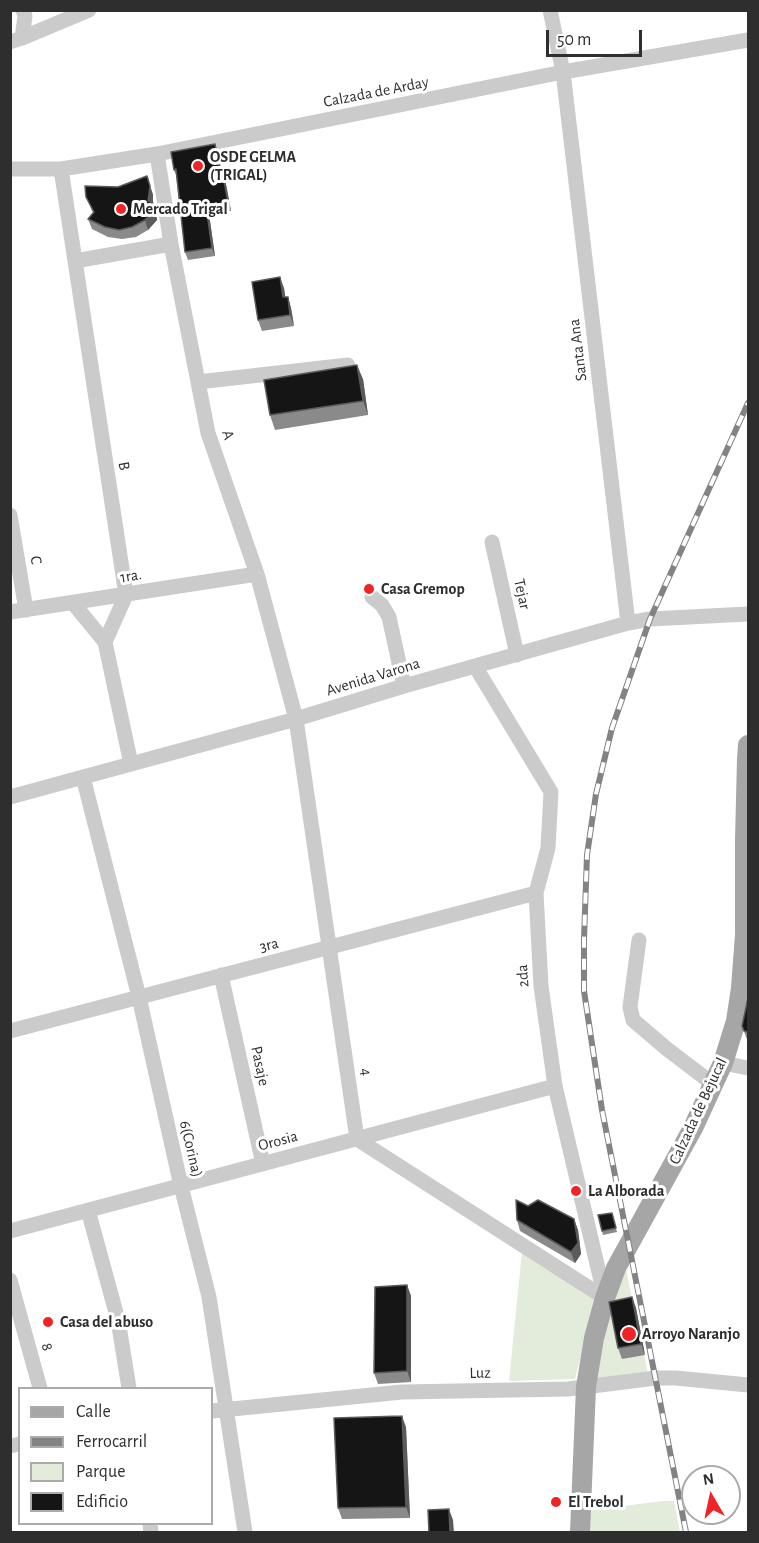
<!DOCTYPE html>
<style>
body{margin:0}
#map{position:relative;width:759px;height:1543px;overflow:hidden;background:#fff;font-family:"Alegreya Sans",sans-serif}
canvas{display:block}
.frame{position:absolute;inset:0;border:12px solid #2e2e2e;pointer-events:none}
.legend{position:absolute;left:18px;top:1387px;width:195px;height:138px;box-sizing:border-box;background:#fff;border:2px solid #ababab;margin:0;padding:8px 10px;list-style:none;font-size:18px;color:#2e2e2e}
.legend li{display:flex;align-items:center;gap:12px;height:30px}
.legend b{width:30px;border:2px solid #ababab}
.north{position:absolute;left:681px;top:1465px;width:60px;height:60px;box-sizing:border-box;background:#fff;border:2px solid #ababab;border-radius:50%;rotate:351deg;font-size:16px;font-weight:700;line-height:24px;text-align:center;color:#2e2e2e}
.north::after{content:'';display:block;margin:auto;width:21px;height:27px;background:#f02426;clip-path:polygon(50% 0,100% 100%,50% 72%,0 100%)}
.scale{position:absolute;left:546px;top:30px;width:96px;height:27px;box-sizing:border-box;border:3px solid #2e2e2e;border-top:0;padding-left:8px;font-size:18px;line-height:21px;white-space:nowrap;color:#2e2e2e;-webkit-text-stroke:4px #fff;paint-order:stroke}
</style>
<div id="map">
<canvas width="759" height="1543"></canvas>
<div class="frame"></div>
<ul class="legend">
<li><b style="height:8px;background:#a6a6a6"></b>Calle</li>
<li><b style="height:8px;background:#838383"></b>Ferrocarril</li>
<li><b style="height:16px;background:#e3ecda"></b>Parque</li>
<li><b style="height:16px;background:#151515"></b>Edificio</li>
</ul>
<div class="north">N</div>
<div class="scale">50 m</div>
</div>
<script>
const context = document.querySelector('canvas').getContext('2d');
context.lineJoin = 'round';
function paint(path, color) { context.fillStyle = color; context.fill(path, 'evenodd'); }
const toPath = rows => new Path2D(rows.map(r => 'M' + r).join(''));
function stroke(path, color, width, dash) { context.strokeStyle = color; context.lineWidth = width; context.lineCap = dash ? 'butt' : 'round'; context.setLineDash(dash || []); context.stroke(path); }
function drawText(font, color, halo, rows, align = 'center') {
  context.font = font + ' "Alegreya Sans",sans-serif'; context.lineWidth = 6; context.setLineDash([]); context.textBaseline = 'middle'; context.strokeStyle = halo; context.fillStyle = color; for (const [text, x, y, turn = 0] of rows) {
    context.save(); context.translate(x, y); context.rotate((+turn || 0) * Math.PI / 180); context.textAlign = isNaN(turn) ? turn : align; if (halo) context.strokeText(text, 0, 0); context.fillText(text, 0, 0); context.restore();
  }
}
paint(toPath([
 [522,1252,596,1296,575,1379,509,1381],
 [626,1269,648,1374,589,1380,610,1301],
 [662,1501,674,1501,680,1532,586,1532,586,1511]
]), '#e3ecda');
stroke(toPath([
 [550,10,563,72,628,623],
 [22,38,89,10],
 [10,42,22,38,25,16,23,10],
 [157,154,171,244,208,433,257,574,296,719,357,1139,605,1298],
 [10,169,61,169,157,154,563,72,748,40],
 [61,169,126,595,105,642,131,764],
 [75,261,171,244],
 [198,382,348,365],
 [10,515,26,610],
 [492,542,517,655],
 [372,597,382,605,389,617,404,686],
 [73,603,105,642],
 [10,612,257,574],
 [475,666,551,792,548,848,536,893,541,986,555,1086,605,1298],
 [83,777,139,997,181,1186,209,1297,245,1532],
 [10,797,296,719,404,686,628,623,650,619,748,614],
 [639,940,630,1007,633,1020,667,1049,713,1084],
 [221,975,263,1164],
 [10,1031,536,893],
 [723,1063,748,1068],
 [88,1210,118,1320,129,1388],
 [10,1231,555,1086],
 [10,1280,40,1388],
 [212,1411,402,1392,568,1389,656,1378,676,1378,748,1385],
 [10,1446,20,1444],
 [150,1524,151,1532]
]), '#cbcbcb', 15);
stroke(toPath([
 [580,1532,586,1387,594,1338,605,1298,616,1268,693,1128,723,1063,736,1021,741,988,745,935,745,840,747,759,748,745]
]), '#a6a6a6', 20);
const rail = toPath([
 [686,1532,602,1110,584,991,584,939,587,855,596,794,612,728,650,619,748,403]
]);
stroke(rail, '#838383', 6);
stroke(rail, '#fff', 4, [11]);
paint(toPath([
 [218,153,221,171,222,170,225,179,231,211,209,214,215,256,188,260,185,252,176,175,174,170],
 [147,176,153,195,153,203,156,213,157,220,148,230,136,237,122,239,108,237,92,229,88,219,93,213,86,197,118,187],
 [284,288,285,297,288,297,291,308,294,326,262,331,258,320],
 [363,379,368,415,275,430,270,415],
 [748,998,748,1042,742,1026],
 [528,1206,574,1219,578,1230,581,1254,575,1263,520,1231,517,1220],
 [612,1213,617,1232,603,1235,602,1231],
 [407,1285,411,1296,411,1382,378,1384,374,1373],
 [632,1297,636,1308,645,1355,622,1359,618,1348],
 [406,1427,410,1518,342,1519,338,1508]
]), '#8a8a8a');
paint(toPath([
 [215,144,218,153,223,179,220,171],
 [222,170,225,179,231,211,228,202],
 [147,176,153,195,153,203,156,213,157,220,148,230,145,220],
 [206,206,209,214,215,256,212,248],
 [280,277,284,288,287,308,283,297],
 [288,297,291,308,294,326,290,315],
 [357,365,363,379,368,415,363,401],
 [574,1219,578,1230,581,1254,575,1263,571,1252],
 [407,1285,411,1296,411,1382,407,1371],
 [632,1297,636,1308,645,1355,641,1344],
 [402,1416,406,1427,410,1518,406,1507],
 [449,1509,453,1520,454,1533,450,1533]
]), '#5b5b5b');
const building = toPath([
 [215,144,220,171,222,170,228,202,206,206,212,248,185,252,176,169,174,170,171,152,215,144],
 [147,176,150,186,148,201,153,203,154,210,145,220,132,227,119,230,105,227,88,219,94,212,86,197,85,186,118,187,147,176],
 [280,277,283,297,288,297,290,315,258,320,252,282,280,277],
 [357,365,363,401,270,415,264,380,357,365],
 [748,998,748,1032,744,1031,742,1026,748,998],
 [516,1200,528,1206,538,1200,574,1219,578,1243,571,1252,517,1220,516,1200],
 [612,1213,616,1228,602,1231,598,1215,612,1213],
 [407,1285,407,1371,374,1373,375,1287,407,1285],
 [632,1297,641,1344,618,1348,609,1302,632,1297],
 [402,1416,406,1507,338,1508,334,1418,402,1416],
 [449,1509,450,1533,429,1533,428,1510,449,1509]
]);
paint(building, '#151515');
stroke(building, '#5b5b5b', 1.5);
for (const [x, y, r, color] of [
 [198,166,6,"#f02426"],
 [121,209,6,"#f02426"],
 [369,589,6,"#f02426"],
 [576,1191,6,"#f02426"],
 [48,1322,6,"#f02426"],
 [629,1334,8,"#f02426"],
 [556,1502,6,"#f02426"]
]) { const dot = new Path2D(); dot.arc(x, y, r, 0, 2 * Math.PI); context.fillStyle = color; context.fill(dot); stroke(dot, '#fff', 2); }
drawText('16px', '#2e2e2e', '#fff', [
 ["Calzada de Arday",376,92,-11],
 ["Santa Ana",578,350,-97],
 ["A",228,435,72],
 ["B",124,466,81],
 ["C",36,560,81],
 ["1ra.",131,576,-9],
 ["Tejar",522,594,78],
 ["Avenida Varona",373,677,-17],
 ["3ra",269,945,-14],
 ["2da",523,976,-94],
 ["Pasaje",260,1066,78],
 ["4",366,1072,82],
 ["Calzada de Bejucal",698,1111,-65],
 ["Orosia",278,1141,-15],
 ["6(Corina)",191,1149,77],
 ["8",47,1347,75],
 ["Luz",480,1373,-1]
]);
drawText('bold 16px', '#2e2e2e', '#fff', [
 ["OSDE GELMA",210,157],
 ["(TRIGAL)",210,175],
 ["Mercado Trigal",133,209],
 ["Casa Gremop",381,589],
 ["La Alborada",588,1191],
 ["Casa del abuso",60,1322],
 ["Arroyo Naranjo",642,1334],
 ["El Trebol",568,1502]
], 'left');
</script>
